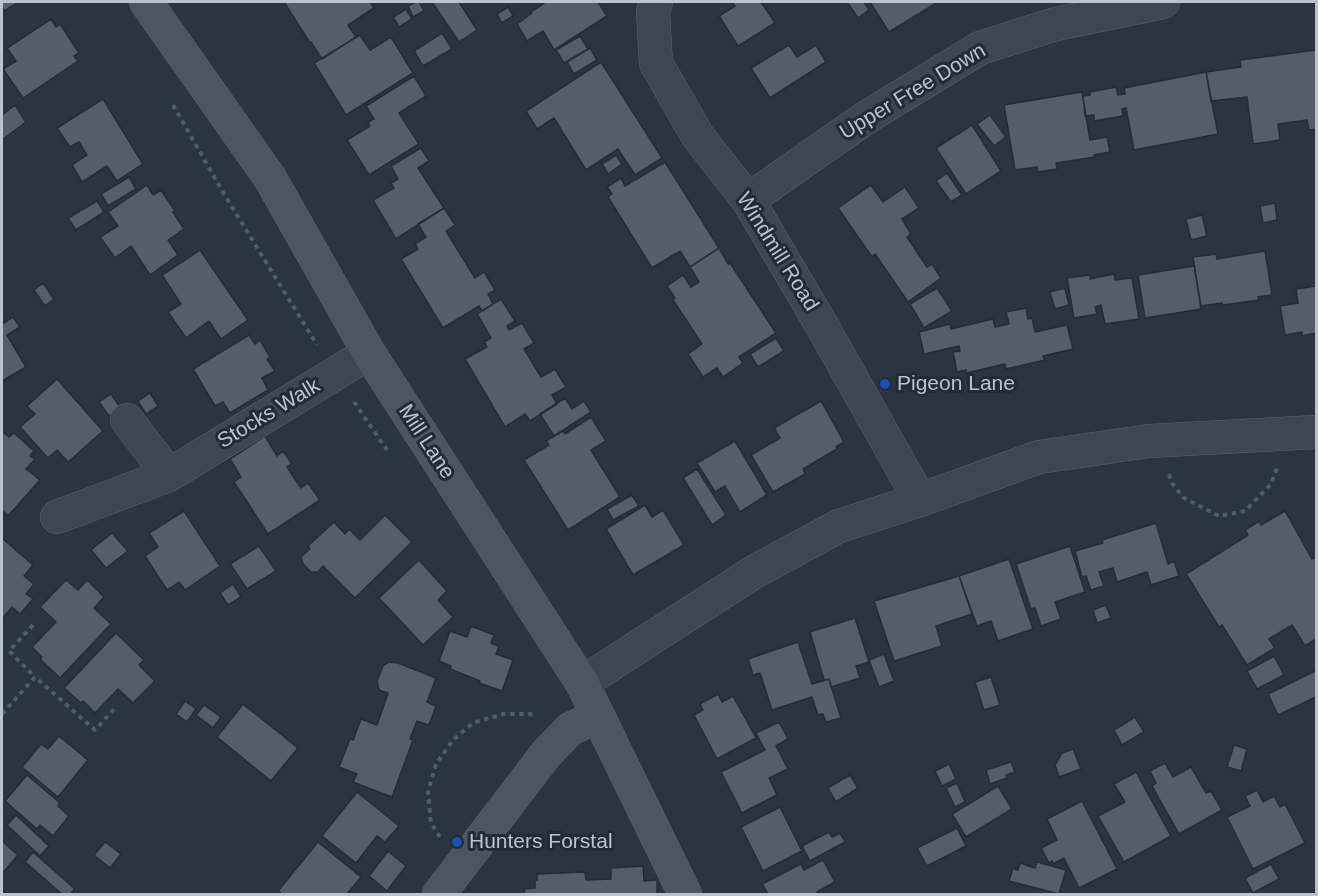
<!DOCTYPE html>
<style>
body{margin:0}
#map{position:relative;width:1318px;height:896px;overflow:hidden;background:#293541;font-family:Helvetica,sans-serif}
canvas{display:block}
.frame{position:absolute;inset:0;border:3px solid #bac2cb;pointer-events:none}
</style>
<div id="map">
<canvas width="1318" height="896"></canvas>
<div class="frame"></div>
</div>
<script>
const context = document.querySelector('canvas').getContext('2d');
context.lineJoin = 'round';
function paint(path, color) { context.fillStyle = color; context.fill(path, 'evenodd'); }
const toPath = rows => new Path2D(rows.map(r => 'M' + r).join(''));
function stroke(path, color, width, dash) { context.strokeStyle = color; context.lineWidth = width; context.lineCap = dash ? 'butt' : 'round'; context.setLineDash(dash || []); context.stroke(path); }
function drawText(font, color, halo, rows, align = 'center') {
  context.font = font + ' Helvetica,sans-serif'; context.lineWidth = 6; context.setLineDash([]); context.textBaseline = 'middle'; context.strokeStyle = halo; context.fillStyle = color; for (const [text, x, y, turn = 0] of rows) {
    context.save(); context.translate(x, y); context.rotate((+turn || 0) * Math.PI / 180); context.textAlign = isNaN(turn) ? turn : align; if (halo) context.strokeText(text, 0, 0); context.fillText(text, 0, 0); context.restore();
  }
}
const building = toPath([
 [2,2,19,2,4,11,2,7,2,2],
 [284,2,370,2,374,8,348,25,356,37,322,59,311,42,310,43,284,2],
 [416,2,419,2,424,11,413,17,408,6,416,2],
 [432,2,459,2,477,30,459,42,432,2],
 [546,2,598,2,607,16,554,50,543,31,527,41,517,24,532,13,531,12,546,2],
 [732,2,761,2,775,23,738,46,719,16,735,6,732,2],
 [847,2,864,2,869,10,858,18,847,2],
 [870,2,938,2,889,32,870,2],
 [508,7,513,16,502,23,497,14,508,7],
 [406,9,412,19,399,27,393,17,406,9],
 [51,19,56,27,60,24,79,53,74,56,78,61,23,98,3,69,16,61,7,48,51,19],
 [442,33,452,49,423,66,414,51,442,33],
 [360,35,370,50,391,37,413,73,346,115,314,63,360,35],
 [580,36,588,49,564,63,556,50,580,36],
 [789,45,797,57,816,45,826,62,770,98,751,68,789,45],
 [590,48,597,60,574,74,567,62,590,48],
 [1316,50,1316,129,1309,130,1307,120,1278,124,1280,140,1253,144,1247,97,1211,101,1206,72,1241,67,1240,60,1316,50],
 [601,62,662,158,635,175,618,149,586,170,554,118,537,129,526,111,601,62],
 [1206,72,1218,134,1134,150,1126,108,1122,109,1123,116,1094,121,1094,115,1085,116,1083,96,1090,95,1090,92,1116,87,1118,95,1125,94,1124,88,1206,72],
 [414,76,426,96,399,113,419,144,369,175,347,140,370,126,368,122,374,119,366,106,414,76],
 [1082,92,1090,140,1107,137,1110,152,1094,155,1095,157,1056,163,1057,169,1038,172,1037,167,1015,170,1004,105,1082,92],
 [103,99,143,164,117,181,107,166,82,182,72,165,87,155,79,142,70,147,57,128,103,99],
 [15,105,26,122,2,140,2,115,15,105],
 [990,115,1006,137,994,146,977,124,990,115],
 [972,125,1001,171,966,194,936,148,972,125],
 [421,148,429,161,418,168,444,208,396,239,373,200,394,188,391,183,398,179,391,166,421,148],
 [616,155,622,164,608,174,602,164,616,155],
 [665,162,719,248,690,267,680,251,652,268,608,197,612,194,607,187,621,178,625,186,665,162],
 [947,173,962,195,951,202,936,181,947,173],
 [129,177,136,189,108,206,101,194,129,177],
 [147,185,153,195,161,190,175,211,173,212,184,229,168,240,178,255,150,275,131,246,115,258,100,237,118,226,108,212,147,185],
 [871,185,883,202,905,187,919,208,902,219,911,234,907,237,927,267,932,264,941,278,908,302,875,254,872,257,838,208,871,185],
 [97,201,104,212,76,230,68,218,97,201],
 [1275,203,1277,220,1263,223,1260,206,1275,203],
 [444,208,455,225,446,231,475,278,484,272,495,290,488,294,493,304,482,311,479,306,443,328,401,259,418,249,415,244,426,237,418,224,444,208],
 [1202,215,1207,236,1191,240,1186,219,1202,215],
 [719,248,728,264,730,263,776,333,739,357,743,363,723,377,717,368,703,377,688,354,702,344,673,300,675,298,667,286,683,275,691,287,699,282,690,267,719,248],
 [200,250,248,320,221,339,209,321,186,338,168,312,181,304,162,275,200,250],
 [1265,251,1272,295,1258,297,1259,300,1223,305,1222,303,1201,306,1193,257,1216,254,1217,259,1265,251],
 [1194,266,1201,309,1145,318,1138,275,1194,266],
 [1114,274,1115,280,1132,278,1139,319,1105,324,1101,305,1095,307,1097,314,1074,318,1067,278,1090,275,1090,279,1114,274],
 [43,283,54,299,45,306,34,290,43,283],
 [1316,286,1316,333,1302,336,1302,332,1285,335,1280,306,1298,303,1296,289,1316,286],
 [937,288,952,311,924,328,910,304,937,288],
 [1065,288,1069,305,1055,309,1050,292,1065,288],
 [501,299,515,321,507,326,509,330,522,323,534,343,524,349,541,377,555,369,566,387,552,395,557,404,530,421,525,414,505,427,465,359,487,347,484,342,491,338,477,314,501,299],
 [1026,308,1028,319,1032,318,1035,332,1067,325,1073,349,1043,356,1045,360,1006,369,1005,364,966,373,966,370,957,372,953,352,960,351,959,346,924,354,919,332,950,324,951,329,993,319,995,327,1009,324,1006,312,1026,308],
 [13,317,20,327,7,335,26,367,2,381,2,324,13,317],
 [249,335,255,344,260,340,270,357,267,359,275,371,262,378,268,390,230,413,223,402,215,406,193,369,249,335],
 [776,338,784,351,758,367,750,354,776,338],
 [57,379,103,431,68,462,57,450,48,458,20,427,35,414,27,406,57,379],
 [150,393,158,406,146,414,138,401,150,393],
 [111,394,120,407,109,416,99,402,111,394],
 [565,398,572,409,584,401,591,412,554,436,540,414,565,398],
 [821,401,844,442,836,447,837,449,803,469,805,474,773,492,751,455,780,438,774,428,821,401],
 [591,417,606,441,591,450,620,497,568,530,524,460,549,445,546,441,563,431,565,434,591,417],
 [3,432,9,437,14,433,34,451,30,456,35,459,26,469,40,480,8,516,2,510,2,434,3,432],
 [265,436,277,456,283,451,292,464,287,467,301,488,308,483,320,500,268,534,234,482,241,477,230,459,265,436],
 [735,441,767,495,740,512,725,486,715,492,697,463,735,441],
 [697,469,726,515,712,525,683,478,697,469],
 [632,495,639,506,613,520,607,509,632,495],
 [645,505,652,517,663,510,684,545,633,575,606,529,645,505],
 [184,511,220,566,185,590,179,582,167,590,145,556,158,547,149,533,184,511],
 [1285,511,1312,559,1315,558,1316,560,1316,639,1305,646,1292,625,1269,639,1275,648,1247,665,1222,625,1219,627,1186,574,1248,535,1245,530,1259,521,1261,525,1285,511],
 [385,515,412,542,355,598,323,566,318,572,311,572,303,564,301,557,310,549,308,546,334,522,345,534,349,529,360,540,385,515],
 [1156,523,1168,564,1174,561,1179,576,1151,585,1147,572,1117,582,1113,568,1099,572,1104,586,1091,590,1086,576,1082,577,1075,551,1103,543,1102,540,1156,523],
 [112,533,128,551,106,568,91,550,112,533],
 [2,538,33,565,24,576,34,584,26,594,33,599,20,614,12,607,2,619,2,538],
 [259,546,276,571,247,589,230,564,259,546],
 [1070,546,1085,592,1055,602,1061,619,1041,626,1035,608,1031,609,1016,564,1070,546],
 [1009,559,1033,629,998,641,991,621,977,626,959,576,1009,559],
 [419,560,447,591,438,600,453,617,423,645,379,598,419,560],
 [959,576,972,614,936,626,942,646,894,661,874,601,959,576],
 [66,580,78,590,87,580,104,597,94,608,111,624,60,678,40,659,42,657,32,647,56,622,40,607,66,580],
 [233,584,241,597,228,605,220,593,233,584],
 [1106,605,1111,618,1097,623,1093,610,1106,605],
 [855,618,869,662,856,666,860,678,831,687,829,679,824,680,810,632,855,618],
 [471,626,494,635,491,643,499,646,496,654,513,660,502,691,479,683,480,681,450,669,451,666,439,661,450,631,467,637,471,626],
 [116,633,144,660,139,665,155,681,133,703,118,689,95,713,83,701,81,703,64,688,116,633],
 [798,642,812,684,829,679,841,718,826,722,823,714,818,715,812,697,772,710,760,673,753,675,748,659,798,642],
 [884,654,894,681,879,687,869,660,884,654],
 [1274,656,1284,675,1257,689,1247,671,1274,656],
 [389,662,398,663,436,678,427,702,436,706,429,725,417,721,410,739,413,740,392,797,353,782,357,774,339,767,350,739,353,740,361,719,377,725,388,693,379,690,377,681,383,666,389,662],
 [1315,671,1316,674,1316,697,1278,715,1268,694,1315,671],
 [991,677,1000,705,984,710,975,682,991,677],
 [718,694,722,702,733,696,756,738,717,759,694,715,703,710,700,704,718,694],
 [185,701,196,709,187,722,176,714,185,701],
 [243,704,298,748,271,781,217,737,243,704],
 [204,705,221,717,213,728,196,715,204,705],
 [1135,717,1144,732,1122,745,1114,730,1135,717],
 [779,722,788,739,776,746,788,769,769,778,777,795,742,813,721,772,765,750,756,733,779,722],
 [59,736,88,760,58,797,22,767,41,744,48,749,59,736],
 [1234,745,1247,749,1241,771,1227,767,1234,745],
 [1073,749,1081,769,1059,777,1055,765,1062,753,1073,749],
 [1011,762,1015,772,1006,775,1007,778,990,784,986,770,1011,762],
 [1165,763,1173,777,1191,767,1206,793,1211,791,1222,810,1179,834,1152,786,1156,783,1150,771,1165,763],
 [949,764,956,779,942,786,935,771,949,764],
 [1136,772,1171,836,1124,862,1098,816,1125,802,1114,784,1136,772],
 [27,775,60,803,58,806,69,816,53,836,40,825,37,829,5,801,27,775],
 [850,775,858,788,836,802,828,788,850,775],
 [957,783,965,802,955,807,946,788,957,783],
 [998,786,1012,809,966,837,952,814,998,786],
 [1257,790,1263,802,1274,796,1280,807,1285,804,1305,843,1253,869,1227,817,1250,806,1245,796,1257,790],
 [357,792,399,826,385,842,377,836,356,863,322,836,357,792],
 [1082,801,1117,869,1079,888,1064,858,1053,864,1052,861,1049,863,1041,848,1057,840,1047,819,1082,801],
 [780,807,802,851,763,871,741,827,780,807],
 [16,815,49,846,40,856,7,825,16,815],
 [957,828,966,846,927,866,917,848,957,828],
 [829,832,832,837,840,833,845,842,810,861,802,846,829,832],
 [2,841,18,855,2,874,2,841],
 [105,842,121,854,110,868,94,855,105,842],
 [318,842,361,877,347,894,282,894,278,891,318,842],
 [388,851,406,866,387,891,369,876,388,851],
 [33,852,75,889,70,894,62,894,25,862,33,852],
 [823,860,835,882,817,892,819,894,768,894,762,884,801,864,804,870,823,860],
 [1037,862,1066,870,1059,894,1009,881,1013,868,1018,870,1020,863,1035,868,1037,862],
 [1271,864,1279,879,1253,893,1245,878,1271,864],
 [643,866,644,881,657,880,657,894,525,894,524,889,535,888,535,880,537,880,537,874,585,872,586,880,611,879,611,868,643,866]
]);
paint(building, '#535e6b');
stroke(building, '#242d38', 1.5);
const street = toPath([
 [656,2,653,12,656,63,697,135,748,200,821,324,920,500],
 [748,200,867,117,980,48,1056,24,1163,2],
 [127,420,169,475],
 [57,517,169,475,369,353],
 [582,683,754,572,839,526,920,500,1039,457,1149,441,1316,432]
]);
const secondary = toPath([
 [146,2,270,178,369,353,582,683,685,894],
 [439,894,546,754,570,729,598,716]
]);
stroke(street, '#5b646e', 34);
stroke(secondary, '#5b646e', 34);
stroke(toPath([
 [173,105,224,194,317,345],
 [354,402,387,450],
 [1169,474,1172,483,1184,498,1219,516,1245,511,1271,484,1277,468],
 [33,625,9,651,35,677],
 [2,714,35,677,95,730,116,707],
 [440,837,431,823,428,792,436,764,453,740,473,723,503,714,530,714,536,716]
]), '#4c5f61', 4, [4.5, 4.5]);
stroke(street, '#3d4651', 33);
stroke(secondary, '#4c5663', 33);
for (const [x, y, r, color] of [
 [885,384,6,"#1a4fb4"],
 [457,842,6,"#1a4fb4"]
]) { const dot = new Path2D(); dot.arc(x, y, r, 0, 2 * Math.PI); context.fillStyle = color; context.fill(dot); stroke(dot, '#222b36', 2); }
drawText('21px', '#bac2cb', '#222b36', [
 ["Upper Free Down",913,92,-31],
 ["Windmill Road",777,252,58],
 ["Stocks Walk",269,414,-31],
 ["Mill Lane",426,442,57]
]);
drawText('21px', '#bac2cb', '#222b36', [
 ["Pigeon Lane",897,384],
 ["Hunters Forstal",469,842]
], 'left');
</script>
